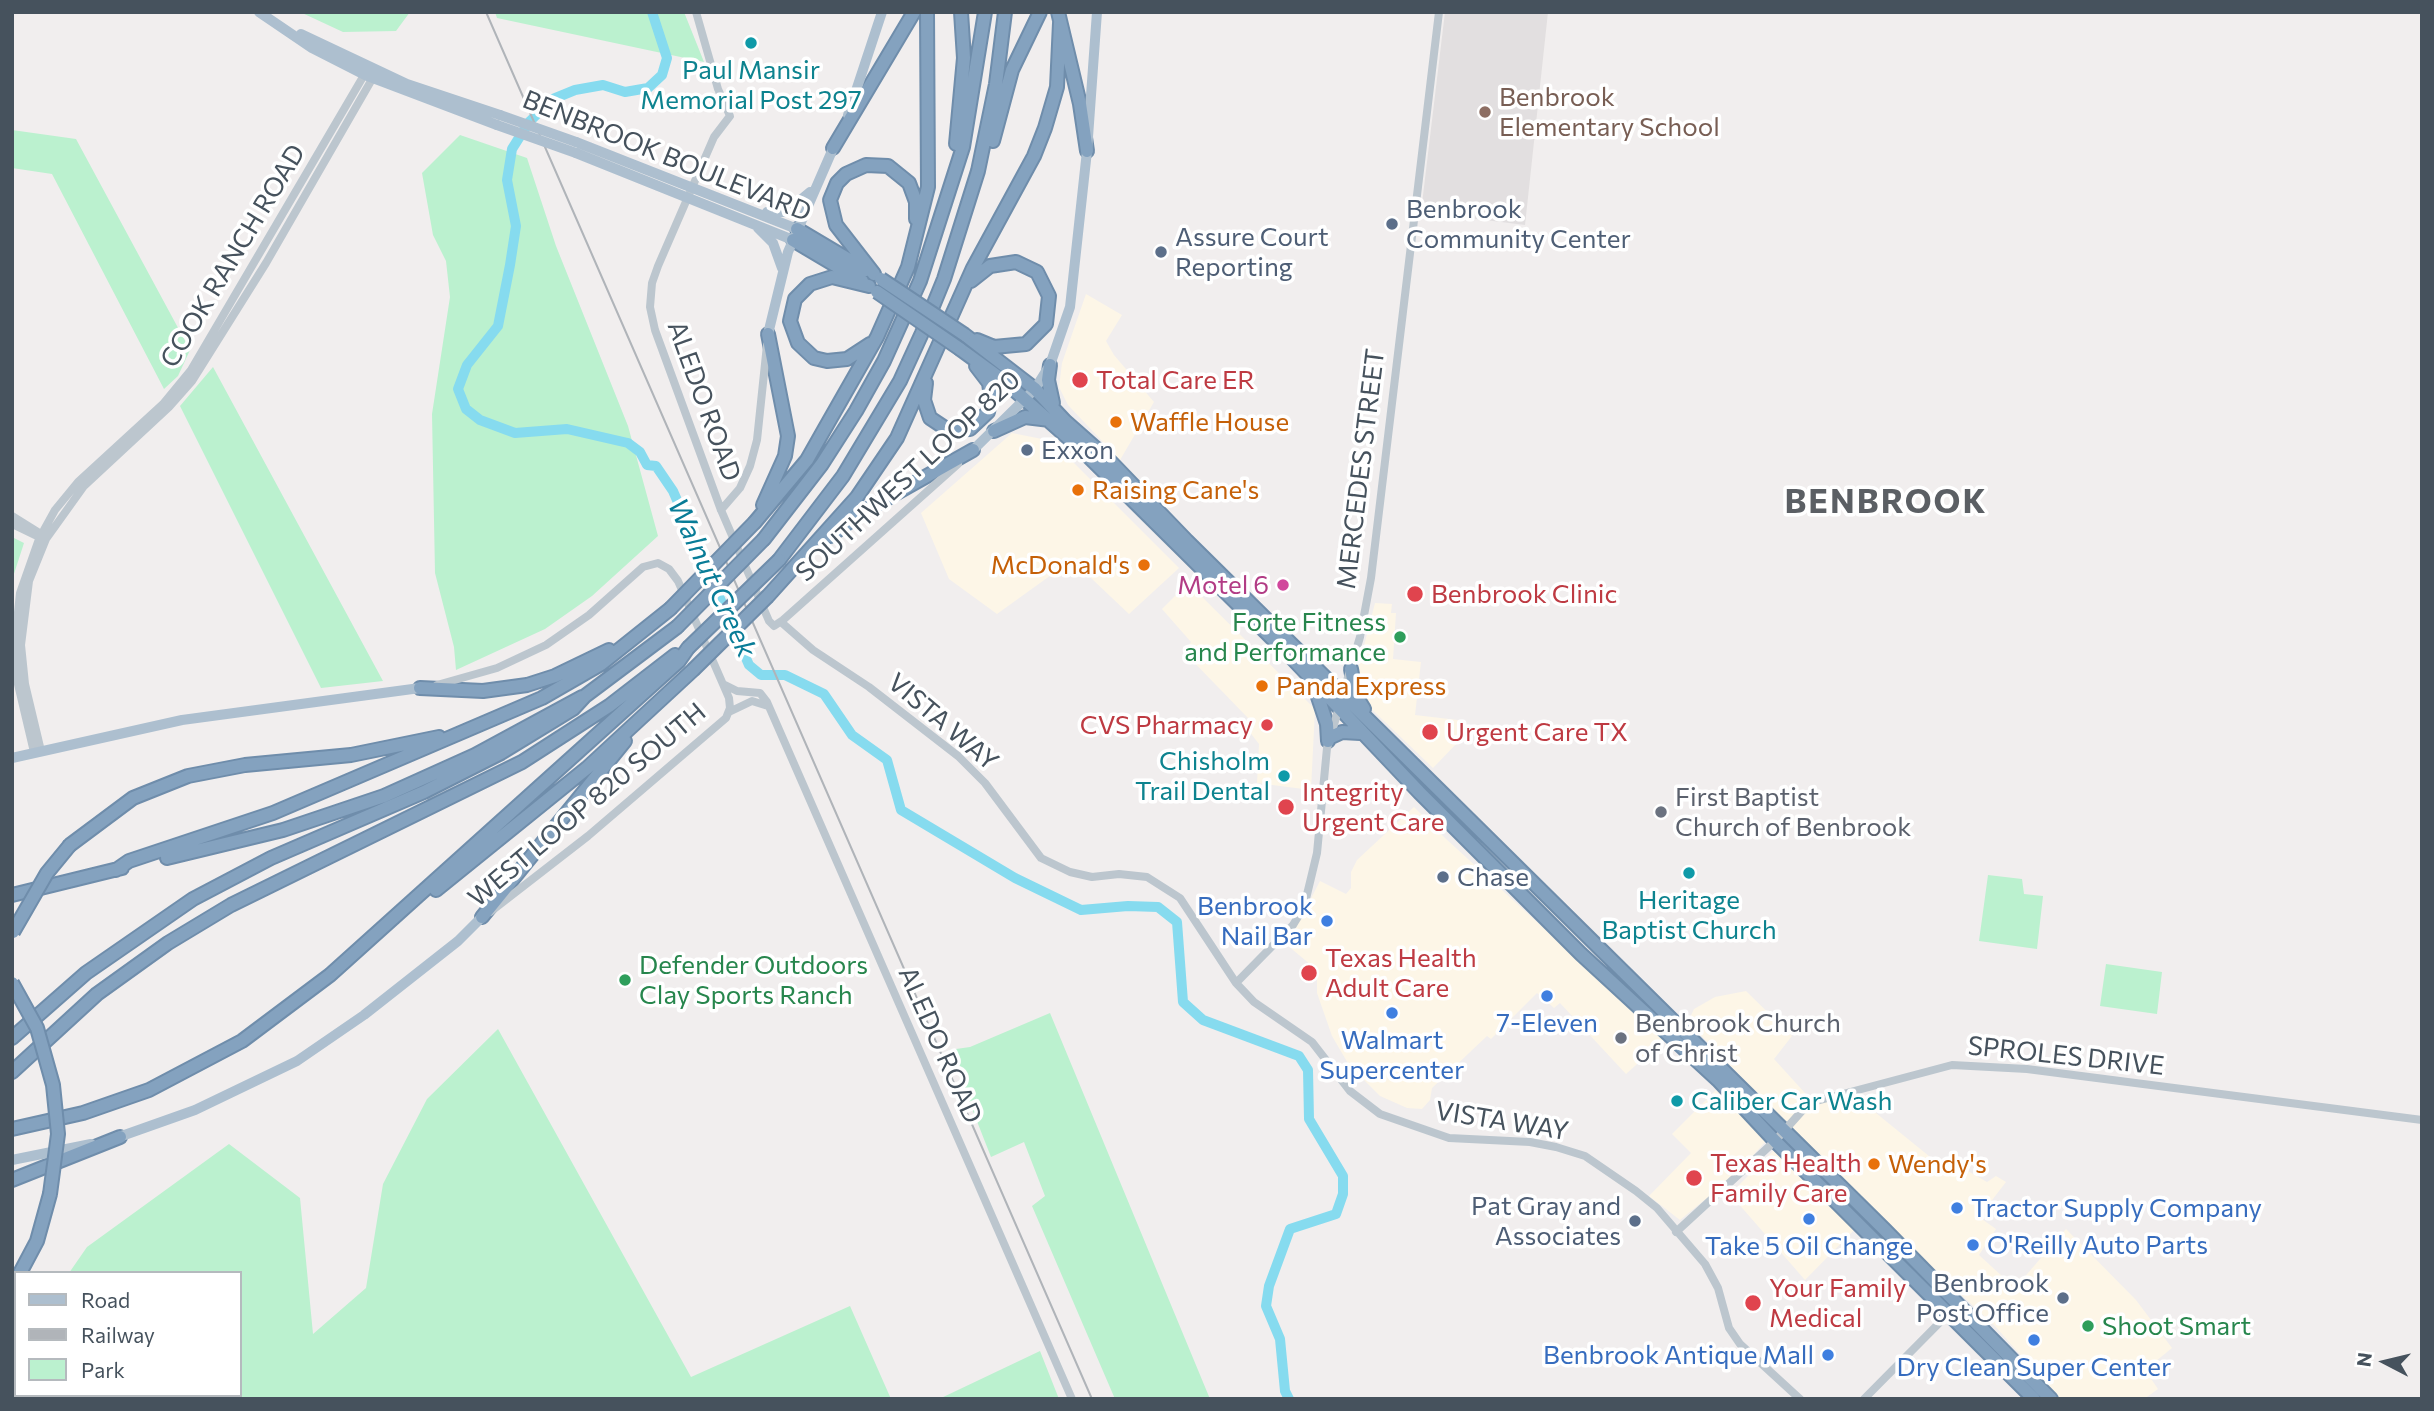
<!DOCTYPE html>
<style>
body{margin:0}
#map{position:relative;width:2434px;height:1411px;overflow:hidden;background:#f1eeee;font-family:Commissioner,sans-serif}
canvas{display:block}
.frame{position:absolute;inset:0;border:14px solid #46525d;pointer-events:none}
.legend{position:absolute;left:14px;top:1271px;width:228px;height:126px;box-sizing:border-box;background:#fff;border:2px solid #b5babe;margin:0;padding:9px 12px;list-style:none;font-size:21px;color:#46525d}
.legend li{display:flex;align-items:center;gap:14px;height:35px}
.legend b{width:35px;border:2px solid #b5babe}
.north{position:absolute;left:2350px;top:1327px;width:70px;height:70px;-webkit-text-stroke:5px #fff;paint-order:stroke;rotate:277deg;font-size:19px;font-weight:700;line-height:28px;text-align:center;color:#46525d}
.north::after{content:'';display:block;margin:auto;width:24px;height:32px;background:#46525d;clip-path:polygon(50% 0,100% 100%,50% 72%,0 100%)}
</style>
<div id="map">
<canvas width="2434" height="1411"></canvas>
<div class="frame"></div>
<ul class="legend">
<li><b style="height:9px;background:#adbfcf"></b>Road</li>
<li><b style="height:9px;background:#b0b4b9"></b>Railway</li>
<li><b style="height:19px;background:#bbf1cf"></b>Park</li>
</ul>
<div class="north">N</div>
</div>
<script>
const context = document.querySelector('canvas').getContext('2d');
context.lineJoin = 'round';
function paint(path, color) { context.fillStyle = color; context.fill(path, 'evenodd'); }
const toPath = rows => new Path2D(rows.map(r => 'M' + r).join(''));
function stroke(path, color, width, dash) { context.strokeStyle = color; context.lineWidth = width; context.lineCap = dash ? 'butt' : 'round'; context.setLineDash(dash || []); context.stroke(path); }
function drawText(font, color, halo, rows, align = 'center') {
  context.font = font + ' Commissioner,sans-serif'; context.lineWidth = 7; context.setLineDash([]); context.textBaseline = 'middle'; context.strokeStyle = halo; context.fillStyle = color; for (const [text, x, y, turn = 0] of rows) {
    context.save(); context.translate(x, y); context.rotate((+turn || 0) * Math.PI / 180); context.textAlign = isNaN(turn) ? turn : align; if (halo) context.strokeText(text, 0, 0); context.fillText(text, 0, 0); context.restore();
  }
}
paint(toPath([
 [1086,294,1122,315,1106,341,1114,355,1154,402,1120,460,1068,405,1059,387,1062,363],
 [1012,433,1052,441,1179,568,1129,614,1072,560,997,614,949,579,921,513],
 [1188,583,1315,709,1311,790,1257,783,1259,744,1245,726,1248,718,1184,652,1191,642,1162,609],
 [1375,603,1392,604,1391,613,1396,613,1393,659,1421,662,1415,715,1466,721,1460,740,1433,768,1359,697,1357,673],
 [1414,807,1445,838,1665,1039,1626,1074,1560,1003,1554,1008,1537,993,1491,1039,1487,1036,1432,1088,1430,1100,1422,1109,1407,1108,1380,1096,1349,1065,1332,1036,1317,993,1317,970,1287,945,1320,881,1346,894,1351,888,1351,872,1357,860],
 [1746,991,1792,1036,1774,1059,1815,1104,1855,1096,1940,1165,1947,1159,1987,1182,1996,1176,2006,1182,1979,1217,1996,1229,1979,1255,2015,1288,2066,1229,2136,1300,2172,1348,2145,1370,2158,1389,2144,1399,2059,1399,1995,1326,1872,1212,1688,1022,1694,1009,1715,997],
 [1716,1090,1766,1141,1736,1174,1680,1220,1649,1196,1691,1153,1672,1134],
 [1775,1149,1856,1228,1805,1280,1730,1194]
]), '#fdf6e7');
paint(toPath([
 [1445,12,1548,12,1525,225,1421,212]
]), '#e2dfe0');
paint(toPath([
 [300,12,410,12,396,31,343,32],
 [495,12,684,12,704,62,497,18],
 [12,130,76,139,190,350,178,376,164,389,52,174,12,168],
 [460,135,527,158,556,246,628,426,658,536,592,596,545,629,456,670,454,647,435,573,432,414,450,297,446,261,433,235,422,173],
 [213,367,383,681,321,688,180,406],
 [12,537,24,543,12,580],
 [1988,875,2022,879,2024,894,2043,896,2037,949,1979,941],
 [2106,964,2162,972,2157,1014,2100,1006],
 [1050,1013,1210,1399,1115,1399,1032,1206,1045,1196,1024,1142,991,1157,949,1050,970,1047],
 [498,1029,691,1377,850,1306,891,1399,12,1399,12,1353,16,1348,16,1395,240,1395,240,1273,69,1273,87,1247,229,1144,300,1198,313,1334,366,1288,383,1184,427,1099],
 [1040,1351,1059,1399,939,1399]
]), '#bbf1cf');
stroke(toPath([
 [652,12,667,58,662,75,648,88,625,92,603,85,575,90,553,99,529,122,512,149,507,180,516,226,510,265,498,326,467,365,458,389,466,409,480,420,515,433,567,429,628,443,640,452,647,465,656,466,673,491,749,665,761,675,785,675,824,694,852,735,887,760,901,810,1015,878,1081,910,1128,906,1158,907,1177,922,1183,1002,1203,1020,1299,1056,1308,1070,1309,1119,1343,1176,1343,1194,1336,1214,1290,1229,1269,1286,1266,1306,1280,1339,1285,1391,1289,1399]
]), '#86dbef', 10);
const highway = toPath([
 [1058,12,1080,104,1087,151],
 [993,141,1012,70,1040,12],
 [956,144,964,58,961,12],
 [833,148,914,12],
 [797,229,866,270],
 [793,240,862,281],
 [874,274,836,225,830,200,837,183,846,174,866,165,888,166,909,183,916,202,916,219],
 [971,281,990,266,1016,262,1037,272,1049,296,1046,324,1026,344,994,347,977,340],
 [869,286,832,277,810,284,795,299,790,321,798,343,814,358,827,361,847,359,870,344],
 [965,335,1035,389,1065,421,1108,459,1187,541,1885,1230,2051,1399],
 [960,349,1004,381,1083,451,1291,657,1419,792,1581,954,1718,1080,1775,1141,2034,1399],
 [1050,365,1048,380,1053,403],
 [926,383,924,400,930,418,948,430,970,429,988,412,991,397,989,383,976,366],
 [994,431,1025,417,1050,420],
 [763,505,785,456,788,436,768,334],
 [755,522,807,460,824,430,877,337,908,267,928,187,927,12],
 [830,536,861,513,973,450],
 [764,539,822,464,856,411,884,361,920,281,963,147,985,12],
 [779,560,843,476,900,381,922,333,944,279,978,171,996,84,1005,12],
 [768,596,857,497,897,438,973,268,1034,156,1045,128,1057,87,1060,23],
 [1351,669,1356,696,1364,709],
 [420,688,483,691,527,685,555,676,609,650],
 [1315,688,1327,724,1328,741],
 [1329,738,1342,732,1360,733],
 [70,845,133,798,188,776,245,765,351,755,439,737],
 [167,858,283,830,384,796,475,755,582,697],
 [116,870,129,861,273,813,542,698,601,664,670,609],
 [436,890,587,768,693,670],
 [12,895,122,868],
 [482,917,625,741],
 [12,1038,86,973,193,899,271,858,424,792,501,753,573,709,585,696,677,627],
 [12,1072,97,994,168,943,231,905,522,762,609,706,675,655],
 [12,1129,83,1113,149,1090,242,1041,330,975,679,661,688,648],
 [12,1180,120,1137],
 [20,1273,37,1241,50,1194]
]);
stroke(highway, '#6f8dab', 16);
stroke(toPath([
 [696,12,718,89,730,116,714,137,658,266,652,283,650,307,655,330,721,510,769,621,774,626,783,620,958,464],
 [721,510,740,488,750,466,757,440,767,345],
 [12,516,44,536],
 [12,524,43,539],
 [781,622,813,650,869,687,958,756,985,783,1041,858,1070,872,1092,877,1119,874,1147,877,1180,898,1236,983,1254,1002,1312,1042,1350,1091,1380,1114,1449,1138,1530,1142,1556,1147,1585,1156,1636,1191,1657,1208,1705,1264,1718,1288,1729,1328,1740,1344,1800,1399],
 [437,685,497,668,546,645,589,615,643,567,658,563,669,569,678,581,729,698,730,708,726,718,588,836,490,912],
 [725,685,737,691,760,693,767,702,1072,1399],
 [729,712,752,701,768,706],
 [41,751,25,684,21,645,29,581,46,539,84,486,169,407,192,381,266,263,375,74],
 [34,752,17,680,15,641,20,593,39,539,55,510,78,482,163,404,191,370,367,70],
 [1236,983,1293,925,1304,907,1317,853,1327,748,1360,637,1371,578,1439,12],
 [1676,1232,1775,1141,1809,1103,1952,1065,2027,1069,2422,1120],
 [1864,1399,1958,1304]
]), '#bcc6ce', 8);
stroke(toPath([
 [259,12,312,48,365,75,497,125],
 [301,34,407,84,500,115],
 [848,115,882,12],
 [576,142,797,229],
 [576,153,793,240],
 [767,212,786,212,810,192],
 [758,228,773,243,782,268],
 [768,334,788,252,835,144],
 [973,450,1035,389,1050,365,1070,307,1087,151,1097,12],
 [12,758,182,720,420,688],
 [116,1138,195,1110,297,1061,364,1015,458,941,482,917],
 [12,1160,91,1144]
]), '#adbfcf', 10);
stroke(highway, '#84a2bf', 12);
stroke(toPath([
 [486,12,1092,1399]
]), '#b0b4b9', 2);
const highwayBridge = toPath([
 [881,279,965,335],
 [877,292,960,349],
 [670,609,755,522],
 [677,627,764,539],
 [688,648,779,560],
 [693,670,768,596],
 [13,932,47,873,70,845],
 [12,983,37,1028,53,1085,58,1134,50,1194]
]);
stroke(highwayBridge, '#6f8dab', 16, []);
stroke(toPath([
 [500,115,576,142],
 [497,125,576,153]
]), '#adbfcf', 10);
stroke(highwayBridge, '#84a2bf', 12);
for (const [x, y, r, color] of [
 [751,43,7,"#0f9aa8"],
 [1485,112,7,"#8d6e63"],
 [1392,224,7,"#5c6f8a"],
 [1161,252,7,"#5c6f8a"],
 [1080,380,9,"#e0444e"],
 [1116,422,7,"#e8710a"],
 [1027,450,7,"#5c6f8a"],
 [1078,490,7,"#e8710a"],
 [1144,565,7,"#e8710a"],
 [1283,585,7,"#d1479c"],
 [1415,594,9,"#e0444e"],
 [1400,637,7,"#2e9e5b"],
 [1262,686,7,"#e8710a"],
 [1267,725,7,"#e0444e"],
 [1430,732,9,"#e0444e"],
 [1284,776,7,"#0f9aa8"],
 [1286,807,9,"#e0444e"],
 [1661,812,7,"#6b7280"],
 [1689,873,7,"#0f9aa8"],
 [1443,877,7,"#5c6f8a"],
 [1327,921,7,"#3f7fe0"],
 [1309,973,9,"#e0444e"],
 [625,980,7,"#2e9e5b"],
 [1547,996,7,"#3f7fe0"],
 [1392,1013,7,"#3f7fe0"],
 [1621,1038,7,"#6b7280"],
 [1677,1101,7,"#0f9aa8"],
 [1874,1164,7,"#e8710a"],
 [1694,1178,9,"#e0444e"],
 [1957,1208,7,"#3f7fe0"],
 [1809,1219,7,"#3f7fe0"],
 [1635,1221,7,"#5c6f8a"],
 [1973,1245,7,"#3f7fe0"],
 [2063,1298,7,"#5c6f8a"],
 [1753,1303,9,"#e0444e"],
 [2088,1326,7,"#2e9e5b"],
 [2034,1340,7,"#3f7fe0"],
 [1828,1355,7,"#3f7fe0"]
]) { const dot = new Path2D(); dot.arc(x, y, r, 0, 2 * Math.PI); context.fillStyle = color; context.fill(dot); stroke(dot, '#fff', 2.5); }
drawText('26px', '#0d838f', '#fff', [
 ["Paul Mansir",751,70],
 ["Memorial Post 297",751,100],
 ["Chisholm",1270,761,"right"],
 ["Trail Dental",1270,791,"right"],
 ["Heritage",1689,900],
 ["Baptist Church",1689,930],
 ["Caliber Car Wash",1691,1101,"left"]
]);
drawText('26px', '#785e54', '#fff', [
 ["Benbrook",1499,97],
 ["Elementary School",1499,127]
], 'left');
drawText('26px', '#46525d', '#fff', [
 ["BENBROOK BOULEVARD",667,156,22],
 ["COOK RANCH ROAD",233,256,-59],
 ["ALEDO ROAD",704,401,70],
 ["MERCEDES STREET",1361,469,-83],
 ["SOUTHWEST LOOP 820",908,476,-43],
 ["VISTA WAY",943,722,40],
 ["WEST LOOP 820 SOUTH",587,805,-40],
 ["ALEDO ROAD",940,1045,66],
 ["SPROLES DRIVE",2066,1056,6],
 ["VISTA WAY",1502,1121,9]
]);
drawText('26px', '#4e5e75', '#fff', [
 ["Benbrook",1406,209],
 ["Community Center",1406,239],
 ["Assure Court",1175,237],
 ["Reporting",1175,267],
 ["Exxon",1041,450],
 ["Chase",1457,877],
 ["Pat Gray and",1621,1206,"right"],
 ["Associates",1621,1236,"right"],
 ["Benbrook",2049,1283,"right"],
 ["Post Office",2049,1313,"right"]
], 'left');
drawText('26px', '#be3a42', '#fff', [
 ["Total Care ER",1096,380],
 ["Benbrook Clinic",1431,594],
 ["CVS Pharmacy",1253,725,"right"],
 ["Urgent Care TX",1446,732],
 ["Integrity",1302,792],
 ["Urgent Care",1302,822],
 ["Texas Health",1325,958],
 ["Adult Care",1325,988],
 ["Texas Health",1710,1163],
 ["Family Care",1710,1193],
 ["Your Family",1769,1288],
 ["Medical",1769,1318]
], 'left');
drawText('26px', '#c56008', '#fff', [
 ["Waffle House",1130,422],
 ["Raising Cane's",1092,490],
 ["McDonald's",1130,565,"right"],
 ["Panda Express",1276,686],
 ["Wendy's",1888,1164]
], 'left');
drawText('26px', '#b23c85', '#fff', [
 ["Motel 6",1269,585]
], 'right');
drawText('26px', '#27864d', '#fff', [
 ["Forte Fitness",1386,622,"right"],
 ["and Performance",1386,652,"right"],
 ["Defender Outdoors",639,965],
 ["Clay Sports Ranch",639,995],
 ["Shoot Smart",2102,1326]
], 'left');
drawText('26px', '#5b616d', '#fff', [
 ["First Baptist",1675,797],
 ["Church of Benbrook",1675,827],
 ["Benbrook Church",1635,1023],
 ["of Christ",1635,1053]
], 'left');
drawText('26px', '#366cbe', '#fff', [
 ["Benbrook",1313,906,"right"],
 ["Nail Bar",1313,936,"right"],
 ["7-Eleven",1547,1023],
 ["Walmart",1392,1040],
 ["Supercenter",1392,1070],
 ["Tractor Supply Company",1971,1208,"left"],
 ["O'Reilly Auto Parts",1987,1245,"left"],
 ["Take 5 Oil Change",1809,1246],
 ["Benbrook Antique Mall",1814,1355,"right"],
 ["Dry Clean Super Center",2034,1367]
]);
drawText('italic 28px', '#087c97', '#fff', [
 ["Walnut Creek",712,578,65]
]);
context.letterSpacing = '2px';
drawText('bold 33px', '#5b5f64', '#fff', [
 ["BENBROOK",1886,502]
]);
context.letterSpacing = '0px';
</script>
